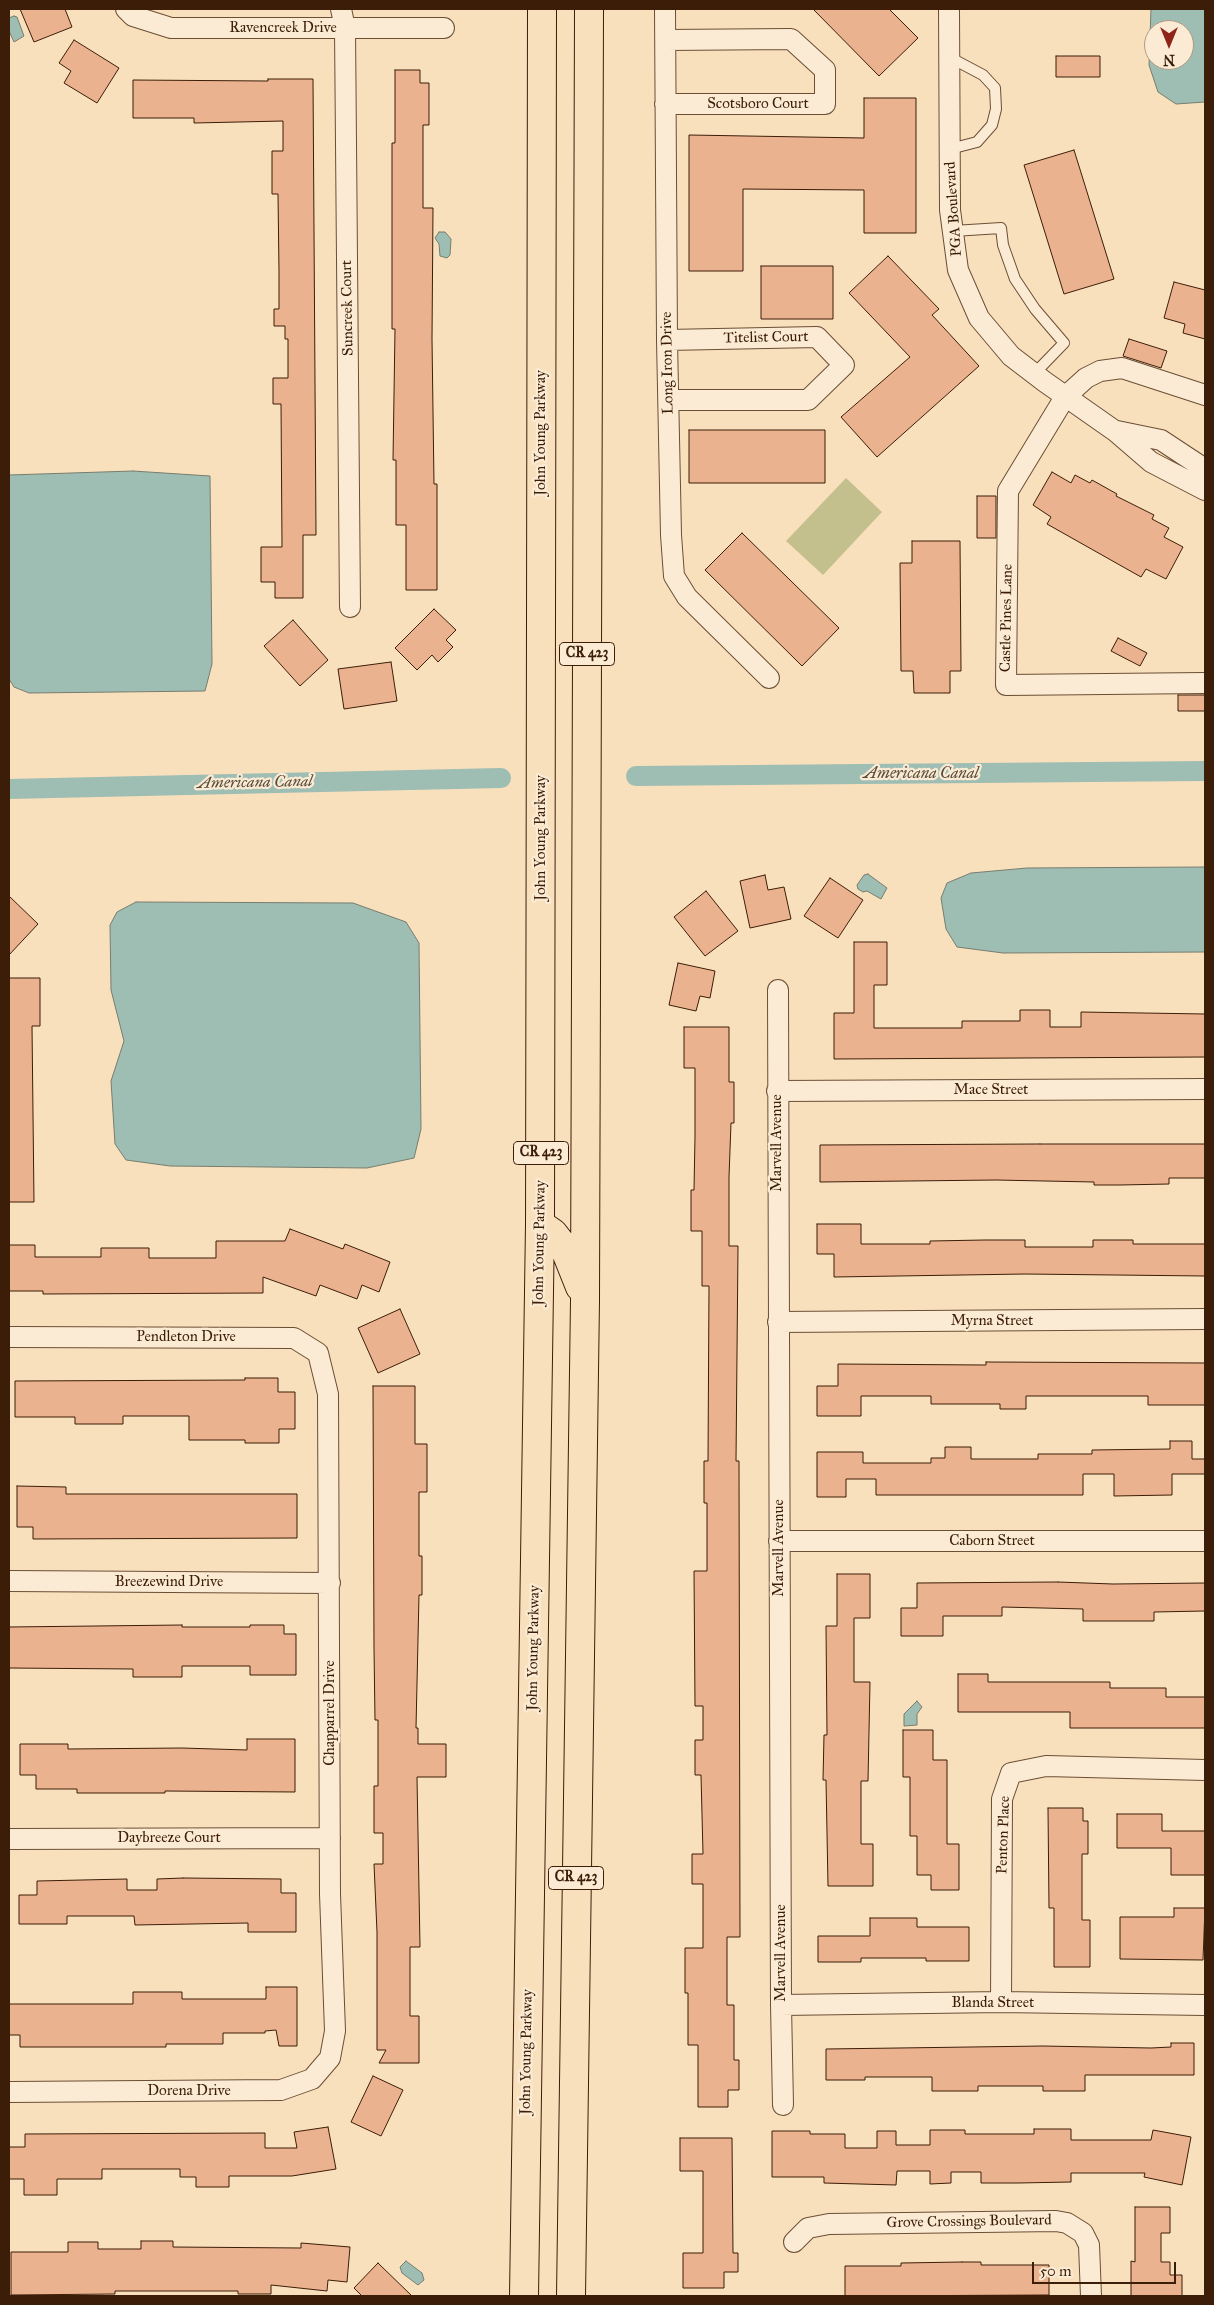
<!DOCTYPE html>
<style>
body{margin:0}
#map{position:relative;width:1214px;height:2305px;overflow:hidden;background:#f9e0bd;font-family:"IM FELL Great Primer",serif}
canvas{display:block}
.frame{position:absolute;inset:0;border:10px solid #3c1d07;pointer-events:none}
.north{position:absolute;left:1144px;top:20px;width:50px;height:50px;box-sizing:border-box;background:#fbebd4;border:1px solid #af9982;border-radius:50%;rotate:180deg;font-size:14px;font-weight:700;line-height:20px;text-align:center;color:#3c1d07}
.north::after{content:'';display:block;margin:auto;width:18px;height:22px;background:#8f2418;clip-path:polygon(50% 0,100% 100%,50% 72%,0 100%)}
.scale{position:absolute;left:1032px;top:2262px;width:144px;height:22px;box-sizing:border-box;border:2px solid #3c1d07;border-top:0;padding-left:6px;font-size:15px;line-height:18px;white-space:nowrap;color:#3c1d07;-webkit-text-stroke:4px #fbebd4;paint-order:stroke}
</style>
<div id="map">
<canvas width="1214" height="2305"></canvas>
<div class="frame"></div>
<div class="north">N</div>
<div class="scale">50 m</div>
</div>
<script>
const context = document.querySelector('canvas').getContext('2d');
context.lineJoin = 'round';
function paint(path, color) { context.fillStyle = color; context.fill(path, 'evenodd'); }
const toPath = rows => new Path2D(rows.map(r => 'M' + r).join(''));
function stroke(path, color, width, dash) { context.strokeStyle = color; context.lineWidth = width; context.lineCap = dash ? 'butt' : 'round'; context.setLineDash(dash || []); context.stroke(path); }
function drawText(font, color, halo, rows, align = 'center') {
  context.font = font + ' "IM FELL Great Primer",serif'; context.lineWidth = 4.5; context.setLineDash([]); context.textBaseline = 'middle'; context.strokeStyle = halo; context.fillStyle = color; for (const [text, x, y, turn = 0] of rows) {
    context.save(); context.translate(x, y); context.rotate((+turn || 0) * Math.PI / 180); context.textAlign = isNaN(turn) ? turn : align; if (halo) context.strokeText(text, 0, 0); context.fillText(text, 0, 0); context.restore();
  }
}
paint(toPath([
 [846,478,882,512,823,575,786,541]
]), '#c4c08d');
const water = toPath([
 [1151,9,1205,9,1205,102,1176,104,1158,92,1149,65,1151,9],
 [1154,30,1184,30,1184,60,1154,60,1154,30],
 [14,16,17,17,24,36,14,42,9,31,9,18,14,16],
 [439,232,445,232,451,239,450,255,447,258,440,256,439,244,435,238,439,232],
 [133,471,210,476,212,664,205,691,29,693,14,687,9,679,9,475,133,471],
 [1205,867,1205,952,1003,953,957,947,946,929,941,898,947,883,971,873,1027,868,1205,867],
 [868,874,887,888,881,899,867,891,863,892,858,889,857,885,864,875,868,874],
 [136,902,353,903,406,922,419,943,421,1129,414,1158,367,1168,170,1166,126,1160,115,1144,111,1081,124,1041,111,990,110,925,117,912,136,902],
 [917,1701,922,1707,917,1714,917,1725,904,1726,904,1714,917,1701],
 [406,2261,422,2273,424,2280,418,2285,402,2273,400,2267,406,2261]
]);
paint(water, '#9ebdb3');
stroke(water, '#777d6e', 1);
stroke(toPath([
 [636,776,1205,771],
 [9,789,501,778]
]), '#9ebdb3', 20);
const building = toPath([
 [20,9,65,9,72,27,34,42,20,9],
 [813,9,889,9,918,38,879,76,813,9],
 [74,40,119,68,97,103,64,83,71,71,59,63,74,40],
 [1056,56,1100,56,1100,77,1056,77,1056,56],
 [395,70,420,70,420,83,429,83,429,125,423,125,423,208,433,208,432,339,434,484,437,484,437,590,406,590,406,525,396,525,396,460,393,460,395,329,392,329,392,143,395,143,395,70],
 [268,79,313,79,316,535,303,535,303,598,275,598,275,582,261,582,261,547,282,547,281,404,273,404,273,378,288,378,288,339,285,339,285,326,274,326,274,309,279,309,279,272,278,194,272,194,272,151,283,151,283,121,194,123,194,118,133,118,133,80,268,81,268,79],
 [864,98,916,98,916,233,864,233,864,190,743,189,743,271,689,271,689,135,864,138,864,98],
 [1074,150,1114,279,1064,294,1024,165,1074,150],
 [888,256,939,309,932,315,979,366,877,457,841,417,910,357,849,293,888,256],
 [761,266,833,266,833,319,761,319,761,266],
 [1174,282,1205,290,1205,339,1183,333,1185,324,1164,318,1174,282],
 [1129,339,1167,351,1161,368,1123,356,1129,339],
 [689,430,825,430,825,483,689,483,689,430],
 [1052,472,1071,483,1075,475,1090,483,1092,480,1117,494,1116,496,1154,515,1152,519,1169,528,1164,537,1183,547,1166,579,1146,569,1141,577,1047,524,1051,517,1033,505,1052,472],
 [977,496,996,496,996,538,977,538,977,496],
 [742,533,839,628,802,666,705,570,742,533],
 [912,541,960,541,961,671,950,671,950,693,914,693,913,671,901,671,900,563,912,563,912,541],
 [434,609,456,630,446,640,453,647,438,662,432,655,417,670,395,648,434,609],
 [293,620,328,660,300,686,264,646,293,620],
 [1118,638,1147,653,1140,666,1111,651,1118,638],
 [391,662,397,701,344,709,338,669,391,662],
 [1178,695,1205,695,1205,711,1178,711,1178,695],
 [765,875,768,890,784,887,791,919,750,928,740,881,765,875],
 [830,878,863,900,838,938,804,916,830,878],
 [706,891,738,931,705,956,674,917,706,891],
 [9,896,38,924,9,955,9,896],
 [854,942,887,942,887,985,874,985,874,1028,962,1028,962,1021,1020,1021,1020,1010,1050,1010,1050,1027,1081,1027,1081,1012,1205,1014,1205,1057,834,1059,834,1013,854,1013,854,942],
 [678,963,715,971,710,998,700,996,696,1011,669,1005,678,963],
 [9,978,40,978,40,1026,32,1026,34,1202,9,1202,9,978],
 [684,1027,729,1027,729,1082,734,1082,734,1123,731,1123,729,1177,729,1246,738,1246,736,1461,739,1461,740,1937,727,1937,727,2005,734,2005,734,2060,739,2060,739,2090,728,2090,728,2107,698,2107,698,2045,688,2045,688,1993,685,1993,685,1948,703,1948,703,1884,692,1884,692,1854,703,1854,701,1775,695,1775,695,1740,703,1740,703,1706,695,1706,694,1571,707,1571,707,1503,704,1503,704,1461,708,1461,709,1286,702,1286,702,1231,691,1231,691,1190,694,1190,695,1136,695,1068,684,1068,684,1027],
 [1040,1144,1205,1144,1205,1178,1169,1178,1169,1184,1120,1185,1094,1185,1094,1182,996,1180,820,1182,820,1145,1040,1144],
 [817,1224,861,1224,861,1244,930,1244,930,1241,984,1240,1025,1240,1025,1247,1093,1247,1093,1240,1133,1240,1133,1244,1205,1244,1205,1276,1025,1274,834,1277,834,1254,817,1254,817,1224],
 [290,1229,343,1249,345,1244,390,1262,379,1292,362,1285,357,1299,320,1285,316,1296,263,1277,263,1293,43,1294,43,1291,9,1291,9,1245,35,1245,35,1257,101,1257,101,1248,149,1248,149,1258,216,1258,216,1241,285,1241,290,1229],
 [400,1309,420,1354,378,1373,358,1328,400,1309],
 [986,1362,1205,1363,1205,1405,1148,1405,1148,1396,1026,1396,1026,1409,1000,1409,1000,1404,931,1404,931,1396,861,1396,861,1416,817,1416,817,1386,838,1386,838,1364,986,1365,986,1362],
 [245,1378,278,1378,278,1392,295,1392,295,1429,279,1429,279,1443,245,1443,245,1440,189,1440,189,1416,123,1416,123,1424,75,1424,75,1417,15,1417,15,1381,245,1380,245,1378],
 [373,1386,415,1386,415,1444,427,1444,427,1492,419,1492,419,1556,422,1556,422,1595,419,1595,416,1728,418,1728,418,1744,446,1744,446,1777,417,1777,420,1947,410,1947,410,2016,419,2016,419,2063,379,2063,386,2050,377,2050,377,1932,374,1864,383,1864,383,1833,374,1833,374,1786,378,1786,378,1720,375,1720,374,1648,373,1386],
 [1170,1441,1192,1441,1192,1459,1205,1459,1205,1474,1172,1474,1172,1495,1114,1496,1114,1474,1083,1474,1083,1495,876,1495,876,1479,846,1479,846,1497,817,1497,817,1452,863,1452,863,1463,931,1463,931,1458,945,1458,945,1447,971,1447,971,1459,1038,1459,1038,1454,1092,1454,1092,1450,1170,1449,1170,1441],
 [17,1486,66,1487,66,1494,297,1494,297,1538,33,1539,33,1527,17,1527,17,1486],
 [837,1574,870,1574,870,1618,854,1618,854,1682,870,1682,868,1781,861,1781,861,1844,873,1844,873,1886,828,1886,826,1780,823,1780,824,1735,827,1735,826,1626,837,1626,837,1574],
 [1058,1582,1113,1584,1205,1583,1205,1611,1154,1612,1154,1621,1083,1621,1083,1609,1002,1607,1002,1616,943,1616,943,1636,901,1636,901,1608,917,1608,917,1583,1058,1582],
 [182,1625,182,1627,250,1627,250,1625,284,1625,284,1634,296,1634,296,1675,250,1675,250,1666,182,1666,182,1677,133,1677,133,1669,9,1668,9,1627,182,1625],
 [958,1674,988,1674,988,1682,1110,1682,1110,1688,1166,1688,1166,1697,1205,1697,1205,1728,1070,1728,1070,1712,958,1712,958,1674],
 [903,1730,933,1730,933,1760,947,1760,947,1844,959,1844,959,1890,931,1890,931,1875,917,1875,917,1836,910,1836,910,1777,903,1777,903,1730],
 [247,1739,295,1739,295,1792,165,1791,165,1793,77,1793,77,1789,36,1789,36,1775,20,1775,20,1744,68,1744,68,1749,182,1748,247,1750,247,1739],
 [1048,1808,1083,1808,1083,1821,1088,1821,1088,1854,1082,1854,1082,1920,1090,1920,1090,1967,1054,1967,1054,1908,1049,1908,1048,1808],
 [1117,1814,1162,1814,1162,1831,1205,1831,1205,1875,1171,1875,1171,1848,1117,1848,1117,1814],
 [183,1878,281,1879,281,1893,296,1893,296,1932,248,1932,248,1923,135,1925,134,1916,67,1916,67,1924,19,1924,19,1895,37,1895,37,1881,127,1879,127,1890,157,1890,157,1879,183,1878],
 [1174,1908,1205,1908,1203,1960,1120,1959,1120,1917,1174,1917,1174,1908],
 [870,1918,917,1918,917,1927,969,1927,969,1961,926,1961,926,1958,861,1958,861,1962,818,1962,818,1936,870,1936,870,1918],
 [266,1987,297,1987,297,2046,279,2046,276,2030,265,2031,265,2033,223,2033,223,2044,166,2044,166,2047,20,2047,20,2035,9,2035,9,2004,133,2004,133,1992,182,1992,182,1999,266,1999,266,1987],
 [1171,2043,1194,2043,1194,2075,1085,2075,1085,2091,1043,2091,1043,2086,978,2086,978,2091,932,2091,932,2077,865,2077,865,2080,826,2080,826,2049,1043,2046,1151,2048,1171,2047,1171,2043],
 [373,2076,403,2090,381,2136,351,2122,373,2076],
 [328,2127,336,2169,292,2176,229,2176,229,2187,196,2187,196,2177,180,2177,180,2169,102,2169,102,2179,57,2179,57,2195,24,2195,24,2179,9,2179,9,2147,25,2147,25,2134,265,2133,265,2148,297,2148,294,2132,328,2127],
 [1034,2129,1071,2129,1071,2140,1151,2140,1153,2130,1191,2137,1182,2185,1144,2177,1145,2173,1071,2173,1071,2182,1018,2183,981,2183,981,2172,951,2172,951,2183,930,2184,930,2171,897,2171,896,2185,824,2183,824,2177,772,2177,772,2131,810,2131,810,2134,845,2134,845,2148,877,2148,877,2131,896,2131,896,2145,930,2145,930,2130,965,2130,965,2134,1034,2134,1034,2129],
 [680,2138,732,2138,733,2253,738,2253,738,2272,724,2272,724,2288,683,2288,683,2253,703,2253,703,2171,680,2171,680,2138],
 [1135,2207,1170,2207,1170,2233,1161,2233,1161,2262,1170,2262,1170,2275,1182,2275,1182,2296,1131,2296,1131,2261,1135,2262,1135,2207],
 [141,2241,173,2241,173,2247,301,2248,301,2243,350,2247,347,2282,328,2280,327,2291,271,2285,271,2294,238,2294,238,2291,115,2291,115,2294,11,2295,11,2252,68,2252,68,2242,98,2242,98,2249,141,2249,141,2241],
 [962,2262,981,2262,981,2265,1049,2265,1049,2295,845,2296,845,2266,901,2266,901,2263,962,2262],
 [378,2263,412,2296,362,2296,354,2288,378,2263]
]);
paint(building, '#ebb28f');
stroke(building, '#3c1d07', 1);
const service = toPath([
 [949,57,983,75,995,88,996,109,992,125,977,142,950,149],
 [953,231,1001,228,1003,245,1015,279,1035,309,1064,343,1034,374]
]);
const minor = toPath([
 [126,9,133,16,171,28,444,28],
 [341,9,345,28,350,607],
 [665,9,667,340,671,535,674,576,687,597,769,678],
 [949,9,950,210,958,270,979,318,1011,356,1045,382,1115,431,1151,462,1205,490],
 [665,104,825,104,825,70,791,39,666,40],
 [667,340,817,337,844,365,808,400,669,400],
 [1205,395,1122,368,1100,371,1086,378,1065,397,1008,491,1006,685,1205,683],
 [1117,431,1161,440,1205,469],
 [778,990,781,2005,783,2105],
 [777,1091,1205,1089],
 [778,1322,1205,1319],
 [9,1337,294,1338,318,1353,328,1394,330,1894,335,2031,330,2058,312,2079,281,2090,9,2092],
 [779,1541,1205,1541],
 [9,1581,330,1583],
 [9,1839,330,1838],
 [1001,2002,1002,1799,1011,1773,1046,1766,1205,1770],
 [781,2005,1001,2002,1205,2005],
 [794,2242,808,2228,829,2224,1056,2221,1067,2223,1083,2233,1089,2245,1091,2296]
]);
const trunk = toPath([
 [540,1224,553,1233,564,1247,580,1287],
 [524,2296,540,1224,542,9],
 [571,2296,585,1300,589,9]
]);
stroke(service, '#6b4e34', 12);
stroke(minor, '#6b4e34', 22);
stroke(trunk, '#3c1d07', 30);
stroke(service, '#fbebd4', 10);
stroke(minor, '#fbebd4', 20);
stroke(trunk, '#f9e0bd', 28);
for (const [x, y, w] of [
 [587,654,55],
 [541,1153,55],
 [576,1878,55]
]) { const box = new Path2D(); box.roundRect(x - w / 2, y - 11.5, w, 23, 4); context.fillStyle = '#fbebd4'; context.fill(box); stroke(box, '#3c1d07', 1); }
drawText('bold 14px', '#3c1d07', null, [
 ["CR 423",587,654],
 ["CR 423",541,1153],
 ["CR 423",576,1878]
]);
drawText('15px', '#3c1d07', '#fbebd4', [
 ["Ravencreek Drive",283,28],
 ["Scotsboro Court",758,104],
 ["PGA Boulevard",954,209,-94],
 ["Suncreek Court",348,308,-91],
 ["Titelist Court",766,338,-1],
 ["Long Iron Drive",668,363,-91],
 ["John Young Parkway",541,433,-90],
 ["Castle Pines Lane",1007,618,-89],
 ["John Young Parkway",541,838,-90],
 ["Mace Street",991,1090],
 ["Marvell Avenue",777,1143,-90],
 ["John Young Parkway",540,1243,-89],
 ["Myrna Street",992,1321],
 ["Pendleton Drive",186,1337],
 ["Caborn Street",992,1541],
 ["Marvell Avenue",779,1548,-90],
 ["Breezewind Drive",169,1582],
 ["John Young Parkway",534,1648,-89],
 ["Chapparrel Drive",330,1713,-90],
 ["Penton Place",1004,1835,-88],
 ["Daybreeze Court",169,1838],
 ["Marvell Avenue",781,1953,-90],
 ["Blanda Street",993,2003],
 ["John Young Parkway",527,2052,-89],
 ["Dorena Drive",189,2091],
 ["Grove Crossings Boulevard",969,2222,-1]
]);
drawText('italic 16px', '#594d3b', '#fbebd4', [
 ["Americana Canal",921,774],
 ["Americana Canal",255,783,-1]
]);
</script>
